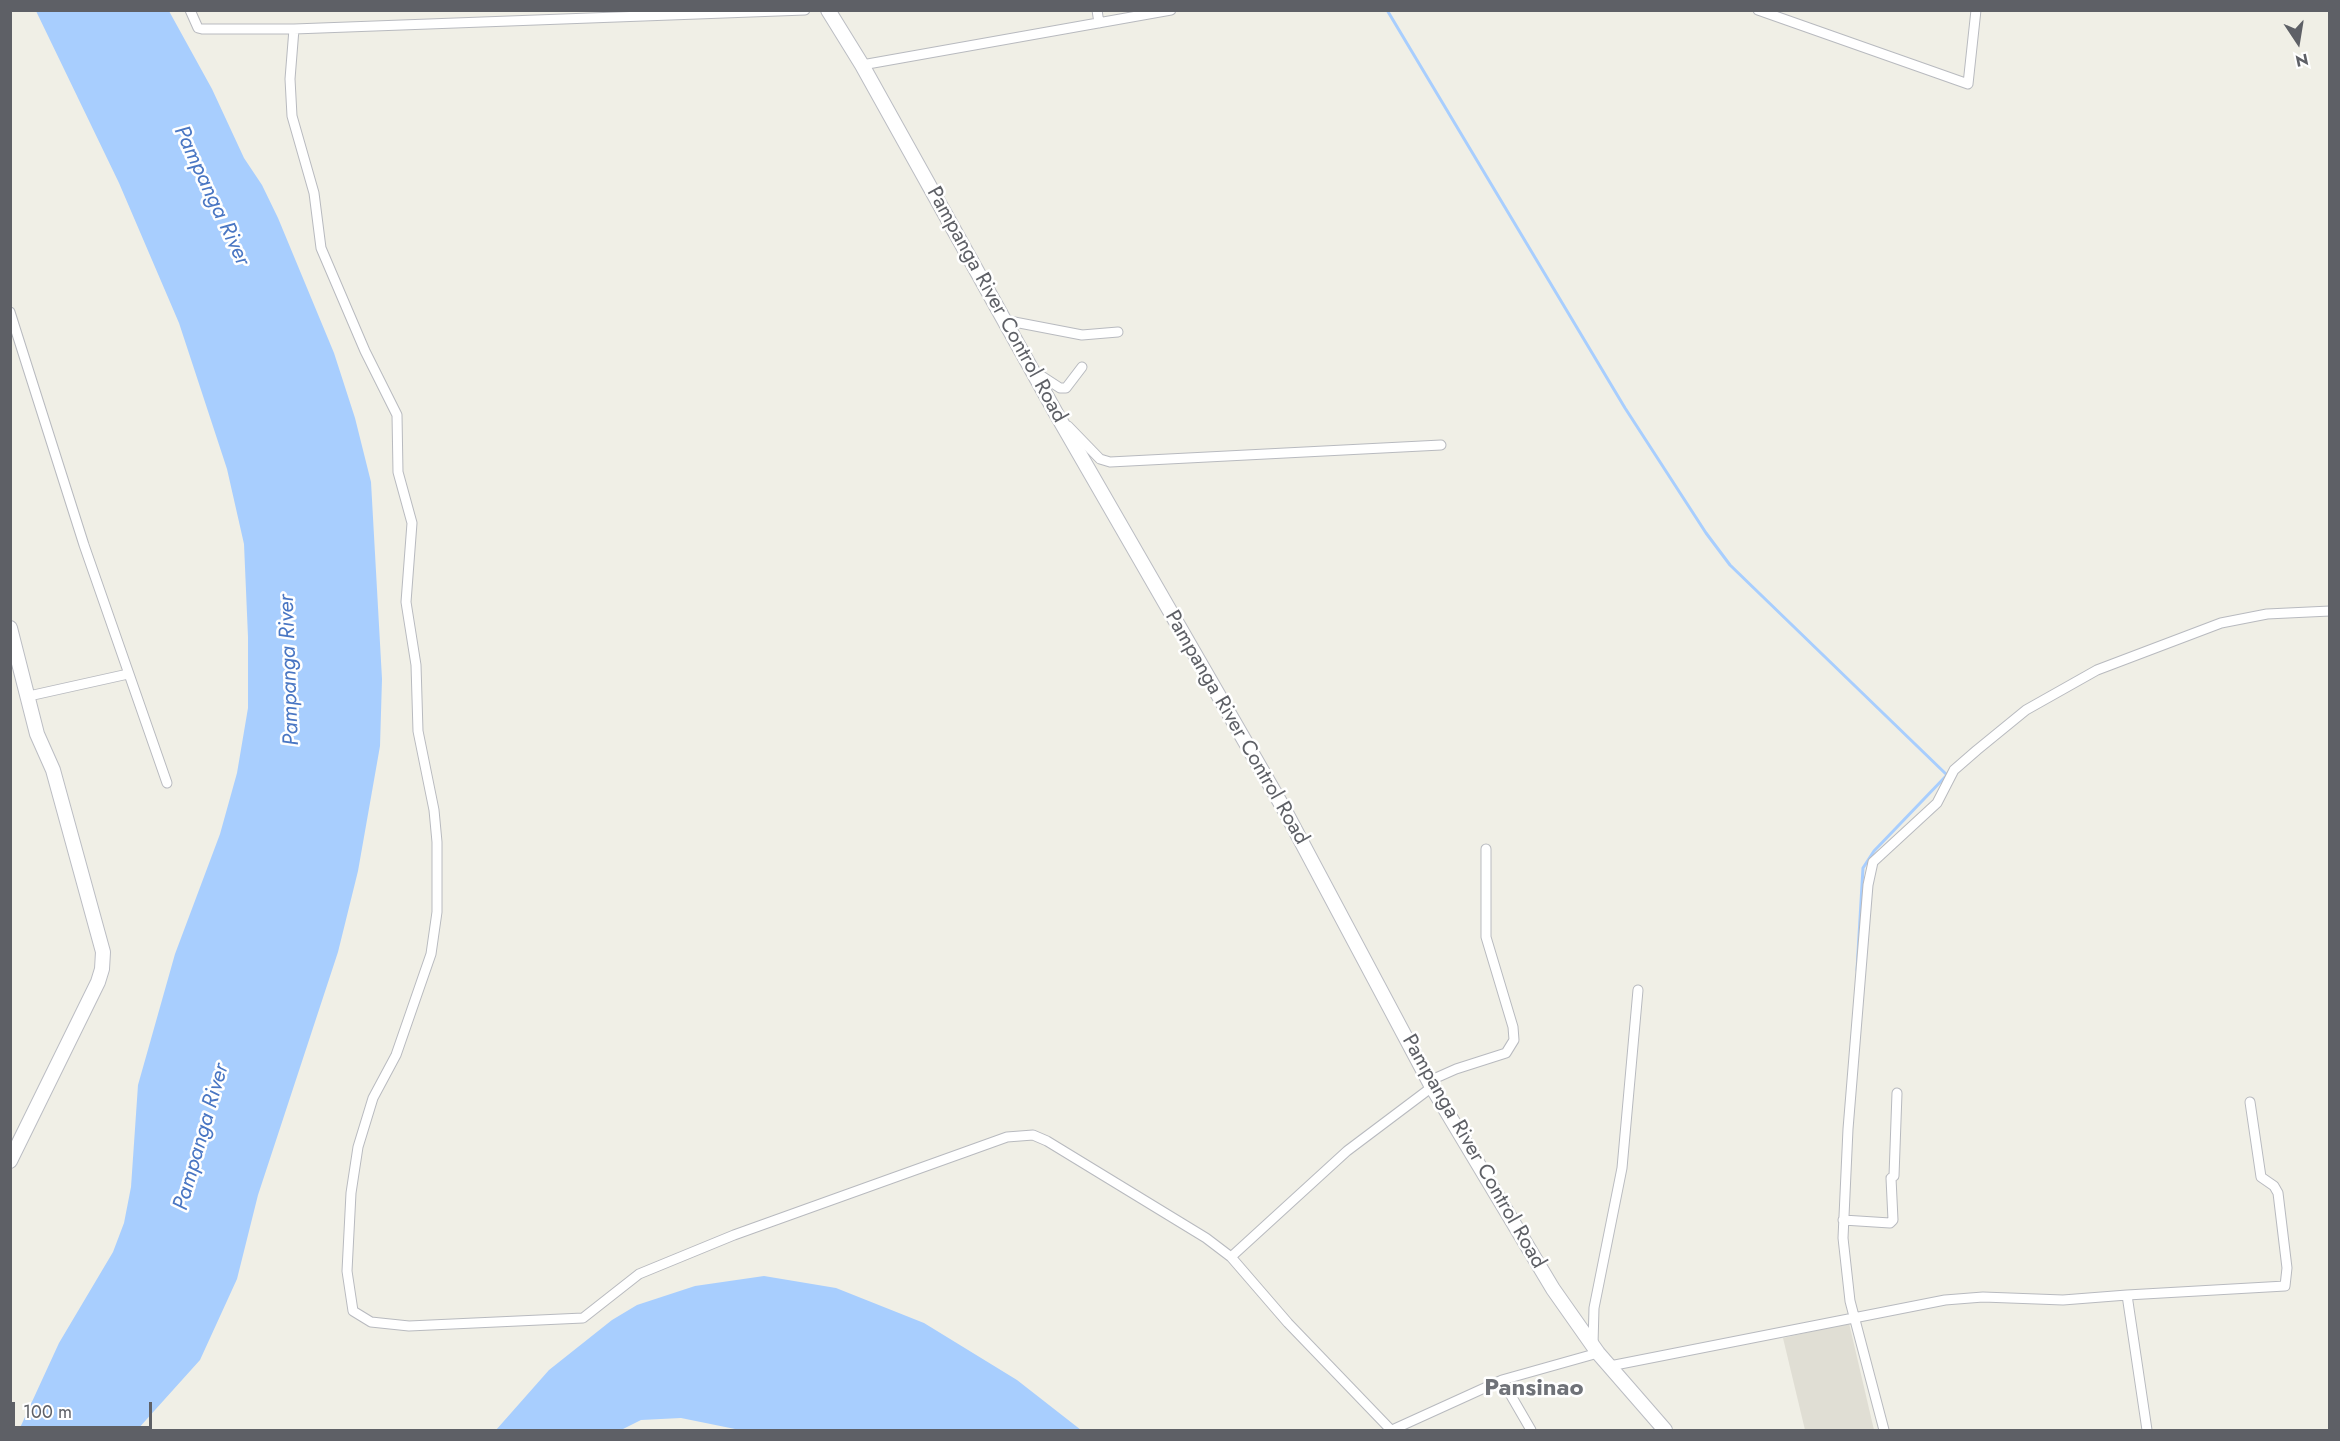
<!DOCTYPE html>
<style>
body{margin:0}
#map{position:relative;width:2340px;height:1441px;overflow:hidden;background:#f0efe6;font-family:Jost,sans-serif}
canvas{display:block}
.frame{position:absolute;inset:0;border:12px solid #5e6066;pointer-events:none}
.north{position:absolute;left:2268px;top:12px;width:60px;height:60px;-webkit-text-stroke:4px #fff;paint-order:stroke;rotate:168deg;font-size:16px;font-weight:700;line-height:24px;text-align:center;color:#5e6066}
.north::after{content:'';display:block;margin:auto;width:21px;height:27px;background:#5e6066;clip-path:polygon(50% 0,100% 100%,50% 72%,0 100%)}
.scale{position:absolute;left:12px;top:1402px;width:140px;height:27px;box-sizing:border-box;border:3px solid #5e6066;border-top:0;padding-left:8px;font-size:18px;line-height:21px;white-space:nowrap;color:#5e6066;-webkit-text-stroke:4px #fff;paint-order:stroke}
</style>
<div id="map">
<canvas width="2340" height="1441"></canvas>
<div class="frame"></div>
<div class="north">N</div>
<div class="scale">100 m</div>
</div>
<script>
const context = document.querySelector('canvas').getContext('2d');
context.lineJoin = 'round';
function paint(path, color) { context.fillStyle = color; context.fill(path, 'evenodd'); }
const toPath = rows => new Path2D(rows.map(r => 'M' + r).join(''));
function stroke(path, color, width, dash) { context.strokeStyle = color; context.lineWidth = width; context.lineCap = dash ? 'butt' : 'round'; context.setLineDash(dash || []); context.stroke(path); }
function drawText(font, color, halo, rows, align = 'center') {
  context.font = font + ' Jost,sans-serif'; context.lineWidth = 5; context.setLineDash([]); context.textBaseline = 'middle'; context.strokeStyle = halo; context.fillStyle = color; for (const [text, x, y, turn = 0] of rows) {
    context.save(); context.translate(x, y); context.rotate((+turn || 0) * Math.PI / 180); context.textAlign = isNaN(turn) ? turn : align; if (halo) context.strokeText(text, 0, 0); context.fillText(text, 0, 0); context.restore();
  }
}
paint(toPath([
 [1849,1323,1874,1430,1805,1430,1783,1338]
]), '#e0ded4');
paint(toPath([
 [36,11,169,11,212,89,244,158,262,185,278,218,334,353,355,418,371,482,382,679,380,746,358,871,338,952,258,1195,237,1279,200,1360,137,1430,19,1430,59,1343,113,1252,124,1223,131,1187,138,1085,175,954,220,834,237,773,248,708,248,637,244,544,227,469,179,323,119,183],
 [764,1276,836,1288,924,1323,1017,1380,1081,1430,740,1430,681,1418,641,1420,621,1430,496,1430,549,1370,612,1320,637,1305,695,1286]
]), '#a8cefe');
stroke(toPath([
 [1387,10,1625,408,1706,533,1730,565,1947,775,1874,851,1863,868,1857,970]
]), '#a8cefe', 3);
const street = toPath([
 [190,10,198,28,202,29,294,29,805,10],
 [1097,10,1099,23],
 [1758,10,1968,84,1976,10],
 [294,29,290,79,292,116,314,193,321,248,365,351,397,415,398,472,412,523,406,602,416,665,418,731,434,810,437,842,437,912,431,954,396,1055,373,1098,358,1147,351,1193,347,1271,353,1311,371,1322,409,1326,583,1318,639,1274,734,1235,1007,1137,1033,1135,1047,1141,1206,1238,1231,1257,1288,1323,1391,1430],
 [862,65,1171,10],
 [10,312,84,545,167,783],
 [1004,320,1082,335,1118,332],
 [1034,371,1060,388,1066,388,1082,367],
 [1068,426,1100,459,1110,462,1441,445],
 [29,696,128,674],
 [1429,1081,1456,1069,1506,1053,1514,1040,1513,1027,1486,937,1486,849],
 [1843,1220,1890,1223,1893,1220,1891,1178,1894,1176,1897,1093],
 [1231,1257,1347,1151,1432,1087],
 [2127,1295,2285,1286,2287,1268,2278,1193,2274,1186,2261,1177,2250,1102],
 [1593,1344,1594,1308,1622,1168,1638,990],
 [1610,1366,1945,1300,1983,1297,2063,1300,2127,1295,2147,1430],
 [1502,1380,1531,1430],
 [1392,1430,1502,1380,1598,1353],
 [1884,1430,1850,1301,1843,1238,1848,1129,1868,885,1873,862,1937,803,1954,770,1977,750,2026,710,2097,670,2221,623,2267,614,2330,611]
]);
const secondary = toPath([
 [828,10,862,65,1057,415,1284,809,1432,1087,1553,1289,1598,1353,1665,1430],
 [10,628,37,734,53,770,103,952,102,969,98,982,10,1161]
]);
stroke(street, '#b8babf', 11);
stroke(secondary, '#bbbdc3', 16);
stroke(street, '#fff', 9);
stroke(secondary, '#fff', 14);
drawText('21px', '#5e6066', '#fff', [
 ["Pampanga River Control Road",996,305,61],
 ["Pampanga River Control Road",1236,728,60],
 ["Pampanga River Control Road",1473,1152,60]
]);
drawText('italic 22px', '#4976c3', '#fff', [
 ["Pampanga River",211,196,65],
 ["Pampanga River",290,670,-92],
 ["Pampanga River",202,1137,-74]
]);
drawText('bold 24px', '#6f7278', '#fff', [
 ["Pansinao",1534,1389]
]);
</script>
